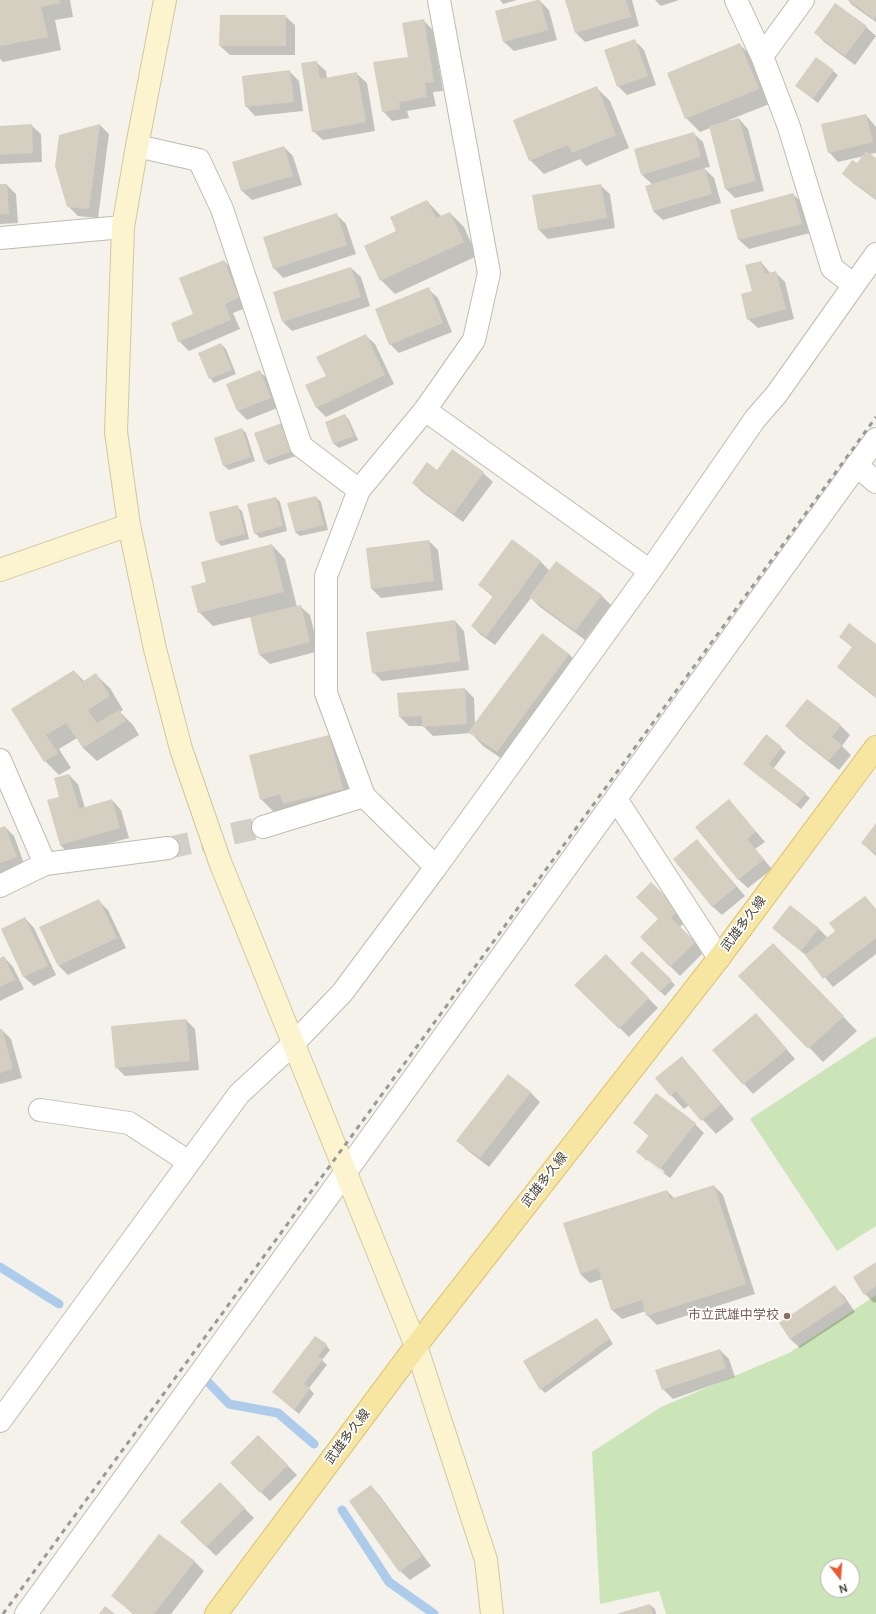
<!DOCTYPE html>
<meta charset="utf-8">
<style>
body{margin:0}
#map{position:relative;width:876px;height:1614px;overflow:hidden;background:#f4f2eb;font-family:"DM Sans",sans-serif}
canvas{display:block}
.north{position:absolute;left:820px;top:1558px;width:40px;height:40px;box-sizing:border-box;background:#fff;border:1px solid #b6b4b0;border-radius:50%;rotate:163deg;font-size:11px;font-weight:700;line-height:16px;text-align:center;color:#484439}
.north::after{content:'';display:block;margin:auto;width:14px;height:18px;background:#e95a2d;clip-path:polygon(50% 0,100% 100%,50% 72%,0 100%)}
</style>
<div id="map">
<canvas width="876" height="1614"></canvas>
<div class="north">N</div>
</div>
<script>
const context = document.querySelector('canvas').getContext('2d');
context.lineJoin = 'round';
function paint(path, color) { context.fillStyle = color; context.fill(path, 'evenodd'); }
const toPath = rows => new Path2D(rows.map(r => 'M' + r).join(''));
function stroke(path, color, width, dash) { context.strokeStyle = color; context.lineWidth = width; context.lineCap = dash ? 'butt' : 'round'; context.setLineDash(dash || []); context.stroke(path); }
function drawText(font, color, halo, rows, align = 'center') {
  context.font = font + ' "DM Sans","Noto Sans JP",sans-serif'; context.lineWidth = 3.5; context.setLineDash([]); context.textBaseline = 'middle'; context.strokeStyle = halo; context.fillStyle = color; for (const [text, x, y, turn = 0] of rows) {
    context.save(); context.translate(x, y); context.rotate((+turn || 0) * Math.PI / 180); context.textAlign = isNaN(turn) ? turn : align; if (halo) context.strokeText(text, 0, 0); context.fillText(text, 0, 0); context.restore();
  }
}
paint(toPath([
 [876,1036,876,1226,837,1251,750,1119],
 [876,1295,876,1614,666,1614,659,1591,600,1604,592,1452,661,1407,789,1353],
 [828,1566,852,1566,852,1590,828,1590]
]), '#cce5b8');
paint(toPath([
 [0,0,70,0,73,17,55,20,61,50,3,62,0,59],
 [500,0,517,0,503,4],
 [539,0,549,10,557,40,514,51,504,42,496,12],
 [566,0,632,0,639,26,585,42,576,33],
 [655,0,679,0,661,6],
 [848,0,876,0,876,22,852,5],
 [835,5,866,27,876,36,855,65,824,42,815,32],
 [285,16,295,25,295,55,230,55,220,46],
 [423,20,433,30,443,91,433,92,436,106,407,111,409,118,392,121,383,111,409,57],
 [635,41,644,50,656,85,627,95,618,86],
 [740,45,754,58,772,103,729,120,729,122,739,119,748,129,764,191,735,198,726,189,710,128,700,132,686,118],
 [816,58,838,75,818,103,796,86],
 [316,62,326,71,327,79,357,74,367,83,375,131,323,140,313,131],
 [290,72,299,81,303,111,255,116,246,106],
 [596,87,610,101,629,148,586,166,580,159,544,174,530,160],
 [866,115,876,127,876,153,870,154,876,159,876,200,853,183,843,174,857,165,864,156,838,162,829,152],
 [31,125,41,134,42,162,0,164,0,127],
 [100,125,109,134,98,218,78,216,68,206],
 [693,133,703,142,710,167,704,168,714,178,721,203,663,220,653,211,653,185,642,175],
 [284,147,293,156,302,185,252,200,242,191,234,162],
 [0,185,7,185,16,194,18,223,0,224],
 [600,185,610,194,615,228,548,239,539,230,533,196],
 [793,194,802,203,810,233,749,249,739,240,732,211],
 [427,201,442,217,450,213,464,227,477,256,395,294,381,280,398,231],
 [337,215,346,224,356,254,283,278,274,268],
 [224,261,233,270,248,307,233,313,240,329,189,351,179,341],
 [761,262,771,274,775,272,785,282,794,319,758,328,748,319],
 [351,268,361,277,370,306,292,331,283,322],
 [428,289,438,298,452,332,399,353,390,344],
 [365,335,375,344,394,384,326,417,317,408,306,386,327,376],
 [221,344,226,349,236,374,214,383,210,378],
 [259,371,269,380,280,407,247,420,238,411],
 [345,415,349,420,358,440,339,448,334,444],
 [242,429,246,433,255,461,229,470,224,466,215,439],
 [286,429,296,456,269,465,264,461,255,433],
 [452,451,483,473,493,482,463,522,422,492,413,483,437,471],
 [316,497,321,502,328,530,300,536,295,532],
 [276,498,280,502,287,531,260,538,255,533],
 [237,507,242,511,249,539,221,546,217,541],
 [429,541,438,550,443,590,381,598,371,588],
 [512,541,541,562,550,571,601,595,611,605,585,640,540,607,531,598,495,645,481,635,472,626,493,597,479,585],
 [272,545,285,559,297,607,300,606,310,615,319,651,270,664,260,655,251,617,213,626,199,612,208,583],
 [455,621,464,631,469,670,382,681,373,672],
 [542,635,569,654,582,668,511,765,483,746,471,733,433,736,423,726,409,726,400,717,398,694,465,689,474,698,475,724],
 [840,636,876,645,876,698,848,676,838,667,853,648],
 [74,671,85,682,96,675,110,688,123,710,120,712,133,725,139,735,97,761,83,748,77,738,59,749,71,768,59,775,45,761,13,710],
 [807,700,841,726,850,735,842,746,851,755,839,770,796,736,786,726],
 [329,736,343,750,356,803,275,813,261,799],
 [766,736,786,752,773,769,810,798,801,809,749,768],
 [69,775,78,784,85,808,112,800,121,810,129,838,70,854,60,845,60,797],
 [729,800,765,842,755,849,772,869,748,888,738,879],
 [876,825,876,856,862,843],
 [5,827,14,836,25,866,0,875,0,829],
 [697,840,745,896,722,915,712,906],
 [651,883,688,919,680,927,704,952,680,976,641,937,659,919],
 [865,897,876,909,876,954,833,987,807,956,783,937,773,928,790,907,819,929,828,938,836,931],
 [99,901,108,910,126,948,68,975,59,966,41,928],
 [25,918,34,928,56,975,34,986,24,977,2,929],
 [642,952,675,985,665,996,631,963],
 [606,956,658,1008,629,1037,576,985],
 [4,957,13,967,24,989,0,1001,0,959],
 [787,958,857,1031,823,1062,740,976],
 [756,1014,795,1059,753,1094,714,1050],
 [186,1020,195,1029,199,1070,125,1076,116,1067],
 [0,1030,2,1030,11,1039,22,1078,0,1084],
 [682,1058,695,1072,734,1119,716,1134,689,1105,684,1109,671,1095],
 [508,1075,531,1093,540,1102,489,1167,467,1150,457,1140],
 [634,1123,695,1124,704,1133,670,1178,647,1161,638,1152,649,1136],
 [647,1158,665,1172,664,1173,647,1161],
 [714,1186,723,1195,755,1294,657,1325,647,1315,646,1311,622,1319,612,1310,603,1279,590,1283,580,1274,667,1191,674,1198],
 [876,1263,876,1302,874,1303,865,1294],
 [834,1286,844,1296,855,1312,800,1348,790,1339,780,1323],
 [597,1320,601,1324,613,1344,545,1393,541,1389],
 [326,1345,330,1350,322,1360,327,1365,309,1388,314,1394,299,1414,273,1392],
 [720,1350,729,1359,735,1377,673,1399,663,1389],
 [258,1436,297,1475,270,1501,231,1463],
 [220,1484,254,1518,216,1556,182,1522],
 [371,1486,380,1496,431,1566,410,1580,400,1571],
 [160,1536,195,1562,204,1571,171,1614,133,1614,113,1596],
 [650,1605,655,1609,656,1614,619,1614]
]), '#0003');
stroke(toPath([
 [0,1267,59,1304],
 [208,1382,229,1404,278,1413,314,1444],
 [342,1510,389,1582,434,1614]
]), '#adcceb', 9);
paint(toPath([
 [0,0,59,0,60,3,41,7,48,37,0,46],
 [537,0,540,0,548,30,503,42,495,11],
 [565,0,626,0,631,17,575,33],
 [848,0,876,0,876,17,874,19],
 [835,3,867,26,845,56,814,33],
 [220,15,286,15,286,46,219,46],
 [424,19,434,82,425,83,427,97,399,102,400,109,382,112,373,62,408,57,402,23],
 [635,39,648,76,617,87,604,50],
 [740,43,759,89,685,119,667,73],
 [816,57,834,70,813,99,795,86],
 [317,61,320,79,357,72,366,122,312,132,301,63],
 [290,70,294,102,245,107,242,76],
 [597,86,616,135,572,153,568,145,529,161,513,120],
 [866,114,873,142,828,153,821,124],
 [739,118,756,181,725,189,709,126],
 [32,124,33,153,0,155,0,126],
 [100,124,89,209,67,207,55,166,59,135],
 [694,132,701,157,641,175,634,149],
 [284,146,293,176,241,191,232,162],
 [866,151,876,158,876,199,842,174,852,160,857,163],
 [705,168,712,194,653,211,645,186],
 [0,184,7,184,9,214,0,214],
 [601,184,607,218,538,230,532,195],
 [793,193,802,224,738,240,730,210],
 [427,200,436,218,450,212,464,242,380,281,364,246,396,231,390,217],
 [337,213,347,245,273,269,263,237],
 [224,260,239,298,225,304,231,320,178,342,171,323,193,314,179,278],
 [761,261,765,274,776,271,786,309,747,320,741,294,752,291,745,265],
 [351,267,361,297,282,322,273,292],
 [429,287,443,323,389,345,375,309],
 [366,334,385,375,316,408,305,385,326,376,316,357],
 [221,343,232,370,209,379,198,353],
 [260,370,271,398,237,411,226,384],
 [345,414,354,436,333,444,325,422],
 [282,423,292,451,264,461,254,433],
 [242,428,251,457,223,466,214,438],
 [452,449,484,472,454,514,412,483,427,462,437,470],
 [316,496,324,525,295,532,287,503],
 [276,497,283,526,254,534,247,504],
 [238,505,245,534,216,542,209,512],
 [512,539,541,561,486,637,471,626,493,596,478,585],
 [429,540,434,581,371,589,366,548],
 [272,544,284,592,198,613,191,586,206,582,201,562],
 [556,561,602,595,575,631,529,597],
 [301,605,310,642,259,655,250,617],
 [455,620,460,661,372,673,366,632],
 [849,623,876,644,876,697,837,667,852,647,839,637],
 [542,633,569,654,497,752,468,732],
 [74,670,82,682,96,673,110,696,88,710,97,723,119,710,126,721,83,748,66,723,46,735,58,753,44,762,11,709],
 [465,688,467,724,422,727,422,716,399,717,397,693],
 [807,699,841,725,832,737,842,745,829,761,785,726],
 [766,734,782,747,769,764,806,793,796,805,743,764],
 [329,735,343,789,283,804,280,794,260,800,249,755],
 [69,774,79,809,112,799,120,828,60,845,47,800,59,797,54,778],
 [729,799,756,832,747,839,764,859,738,880,695,827],
 [876,823,876,854,861,843],
 [5,826,17,857,0,863,0,828],
 [697,839,736,887,712,907,673,859],
 [651,882,679,910,671,918,696,942,670,967,640,937,658,919,636,897],
 [865,896,876,909,876,938,823,979,805,955,835,931,829,923],
 [99,899,117,938,58,966,39,927],
 [790,905,819,928,801,951,772,928],
 [25,917,48,966,23,977,1,929],
 [773,943,844,1016,808,1049,738,976],
 [642,951,672,980,660,992,630,963],
 [606,954,649,998,619,1029,574,985],
 [4,956,15,980,0,987,0,958],
 [756,1013,787,1049,743,1085,712,1050],
 [186,1019,190,1061,115,1068,111,1026],
 [0,1029,2,1029,13,1069,0,1073],
 [682,1056,721,1105,701,1121,676,1091,670,1096,655,1078],
 [508,1074,531,1092,480,1158,456,1141],
 [656,1093,696,1123,660,1169,636,1152,649,1135,633,1123],
 [714,1185,746,1284,646,1316,642,1300,611,1310,598,1268,580,1274,563,1223,667,1190,670,1199],
 [876,1262,876,1286,864,1295,853,1277],
 [835,1285,846,1302,790,1339,779,1323],
 [597,1318,609,1339,540,1390,523,1361],
 [315,1336,327,1344,318,1356,323,1359,304,1384,310,1388,294,1410,272,1392],
 [720,1349,726,1368,662,1390,655,1370],
 [258,1435,288,1465,260,1493,230,1463],
 [220,1482,245,1508,206,1547,180,1522],
 [371,1485,422,1556,399,1572,349,1501],
 [159,1534,195,1561,154,1614,134,1614,111,1596],
 [650,1604,653,1614,616,1614],
 [105,1606,115,1614,99,1614]
]), '#d5cfc1');
stroke(toPath([
 [168,848,263,827]
]), '#d2cfc7', 22, [22, 11]);
const street = toPath([
 [439,0,489,273,474,340,425,410,359,490,326,576,326,693,364,796,436,867,650,571,755,419,776,395,854,285,832,268,789,127,762,56,736,0],
 [762,56,803,0],
 [137,146,199,160,222,209,301,446,359,490],
 [0,238,123,227],
 [854,285,876,254],
 [425,410,650,571],
 [856,465,876,482],
 [0,760,45,864],
 [616,799,719,958],
 [263,827,364,796],
 [0,886,45,864,168,848],
 [40,1110,129,1123,189,1162],
 [0,1421,239,1094,293,1044,342,993,436,867],
 [26,1614,876,439]
]);
const secondary = toPath([
 [165,0,137,146,123,227,116,432,129,525,155,649,181,749,220,862,416,1346,486,1560,492,1614],
 [0,570,129,525]
]);
const primary = toPath([
 [216,1614,416,1346,719,958,876,747]
]);
stroke(street, '#bfbbae', 24);
stroke(secondary, '#d0c89e', 24);
stroke(primary, '#dbc572', 24);
stroke(street, '#fff', 22);
stroke(secondary, '#fbf4cf', 22);
stroke(primary, '#f7e6a2', 22);
stroke(toPath([
 [3,1614,876,417]
]), '#999', 3, [5, 5]);
for (const [x, y, r, color] of [
 [787,1316,4,"#8d6e63"]
]) { const dot = new Path2D(); dot.arc(x, y, r, 0, 2 * Math.PI); context.fillStyle = color; context.fill(dot); stroke(dot, '#fff', 1.5); }
drawText('13px', '#484439', '#fff', [
 ["武雄多久線",744,924,-53],
 ["武雄多久線",545,1180,-52],
 ["武雄多久線",348,1437,-53]
]);
drawText('13px', '#785e54', '#fff', [
 ["市立武雄中学校",779,1316]
], 'right');
</script>
